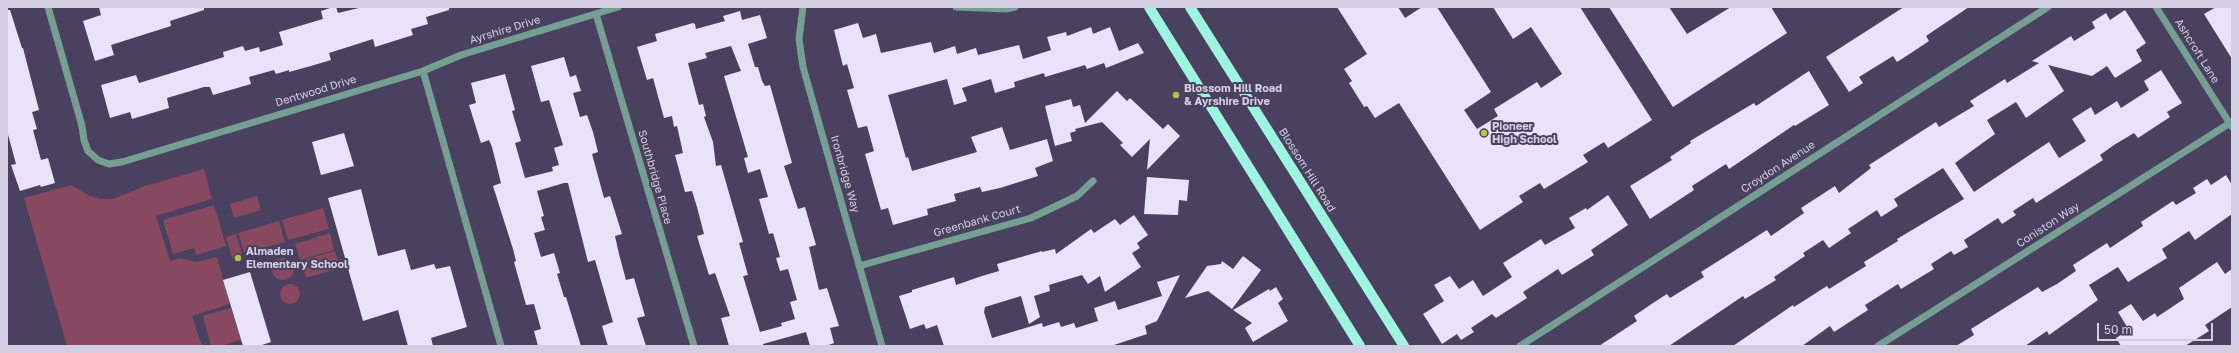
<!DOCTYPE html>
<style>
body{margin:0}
#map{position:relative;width:2239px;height:353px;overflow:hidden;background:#49415f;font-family:"Golos Text",sans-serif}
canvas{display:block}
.frame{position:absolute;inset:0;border:8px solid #d3cee1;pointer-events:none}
.scale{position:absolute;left:2097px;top:323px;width:116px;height:18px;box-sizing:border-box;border:2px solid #d3cee1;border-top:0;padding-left:5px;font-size:12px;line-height:14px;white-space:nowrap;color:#d3cee1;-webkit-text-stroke:3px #49415f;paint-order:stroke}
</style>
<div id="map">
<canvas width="2239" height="353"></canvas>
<div class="frame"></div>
<div class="scale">50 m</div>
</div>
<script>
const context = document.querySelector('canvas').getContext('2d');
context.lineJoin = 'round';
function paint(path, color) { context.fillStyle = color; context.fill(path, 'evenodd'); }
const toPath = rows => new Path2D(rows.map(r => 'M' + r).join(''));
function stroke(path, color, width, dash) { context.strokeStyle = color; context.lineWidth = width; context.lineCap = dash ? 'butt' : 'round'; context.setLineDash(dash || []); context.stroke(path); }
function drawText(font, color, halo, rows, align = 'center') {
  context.font = font + ' "Golos Text",sans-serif'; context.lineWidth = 4; context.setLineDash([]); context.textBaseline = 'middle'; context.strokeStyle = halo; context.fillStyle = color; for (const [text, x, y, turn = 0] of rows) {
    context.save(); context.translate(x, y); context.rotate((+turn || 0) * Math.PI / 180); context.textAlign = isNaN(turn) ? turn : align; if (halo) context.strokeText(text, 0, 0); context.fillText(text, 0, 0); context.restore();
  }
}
paint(toPath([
 [204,169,212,199,156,216,170,261,180,258,196,262,217,257,230,304,192,316,202,346,67,346,24,198,71,185,90,196,101,199,113,199,145,186],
 [257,196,261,210,234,218,230,204],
 [214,205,226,246,196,255,194,248,173,254,163,220],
 [323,208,329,229,288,240,282,220],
 [279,221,285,242,244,253,238,233],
 [330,233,334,250,300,260,295,244],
 [236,234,242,254,232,258,226,237],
 [335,251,340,268,306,278,301,261],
 '272 269a11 11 0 1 1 22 0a11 11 0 1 1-22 0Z',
 '280 294a10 10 0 1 1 20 0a10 10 0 1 1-20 0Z',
 [231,308,241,340,220,346,211,346,203,316]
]), '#874860');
paint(toPath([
 [99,7,204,7,204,10,170,21,171,26,111,45,114,55,95,61,83,21,101,15],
 [333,7,336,7,338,13,363,7,449,7,449,10,426,17,428,24,411,29,413,35,375,47,373,39,329,53,331,60,311,66,289,72,289,70,276,74,274,70,249,77,251,84,213,95,210,87,204,87,167,98,169,108,132,119,130,112,110,118,101,85,136,75,139,83,224,57,223,52,243,46,245,51,259,47,260,52,283,45,279,32,323,19,321,11],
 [1337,7,1398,7,1405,18,1422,7,1437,7,1491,92,1464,110,1477,129,1498,116,1494,109,1537,82,1541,88,1562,74,1531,27,1513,39,1493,7,1580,7,1652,120,1608,148,1604,142,1583,155,1588,162,1544,189,1540,183,1519,196,1523,202,1480,230,1399,103,1375,118,1367,106,1364,107,1349,83,1352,81,1344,69,1367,54],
 [1609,7,1669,7,1687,34,1731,7,1771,7,1787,33,1673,107],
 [1904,7,1969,7,1926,36,1929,41,1911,53,1897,62,1893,56,1859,77,1863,83,1849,92,1826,57],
 [2216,7,2232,7,2232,59,2204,14],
 [7,10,10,10,22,48,23,48,39,110,32,112,37,129,33,130,41,160,48,158,55,183,41,187,40,185,20,191,11,165,16,164,7,131],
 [2125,10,2146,43,2136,50,2142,61,2115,78,2107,66,2092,76,2048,65,2064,91,2026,118,2016,102,1987,120,1995,134,1955,163,1974,192,2049,142,2059,158,2086,141,2072,119,2091,107,2095,115,2117,101,2121,108,2149,90,2144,81,2161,70,2182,103,2167,112,2170,117,2138,138,2134,133,2114,145,2100,155,2103,160,2036,203,2033,198,2013,211,2016,215,2002,224,1998,218,1964,240,1968,247,1954,255,1951,251,1931,264,1934,269,1901,289,1898,284,1865,305,1868,310,1834,332,1830,326,1802,346,1733,346,1793,305,1794,307,1827,286,1829,289,1866,266,1864,262,1898,241,1897,239,1964,199,1943,168,1894,199,1898,206,1881,217,1877,210,1848,229,1851,233,1829,248,1823,240,1803,253,1805,256,1774,277,1776,280,1745,299,1743,296,1669,346,1599,346,1637,321,1634,316,1653,303,1667,294,1670,298,1704,277,1701,272,1767,230,1771,236,1804,213,1801,208,1835,186,1839,193,1871,168,1869,165,1936,122,1939,127,1974,106,1970,101,2005,79,2007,83,2039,63,2032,61,2057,45,2071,36,2074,41,2095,28,2092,22,2106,13,2110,20],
 [740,11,742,20,760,15,767,38,748,44,755,67,758,67,762,81,765,86,770,85,792,163,784,166,798,209,805,207,816,245,809,247,819,290,827,288,839,326,830,328,834,343,826,346,810,346,806,332,763,344,763,346,729,346,721,318,730,316,715,273,709,275,697,236,704,234,697,207,692,191,685,192,675,155,683,153,677,126,674,127,672,116,664,118,653,78,647,80,637,47,657,41,655,34,693,23,695,24,696,29,725,21,723,16],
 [731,46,741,71,724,76,748,157,744,158,748,173,760,169,768,197,759,199,769,234,773,233,780,257,776,258,780,271,788,269,797,300,790,302,795,319,781,323,782,326,760,332,743,276,748,275,739,243,743,242,721,165,716,166,713,142,704,117,706,116,703,104,699,105,688,63,707,58,705,53],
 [858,23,863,38,876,34,881,53,931,42,934,53,955,46,957,54,976,48,978,55,1019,45,1023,59,1051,50,1047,37,1066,32,1067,36,1091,27,1093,34,1110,27,1119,51,1138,43,1144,53,1106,68,1104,63,1087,69,1085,65,1045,77,1044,73,1014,82,1015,87,995,93,991,79,962,88,967,101,954,105,947,79,888,95,906,158,908,157,912,171,977,152,971,137,1002,127,1010,150,1047,139,1053,161,1035,168,1038,176,1000,188,982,192,980,187,954,194,956,201,927,209,928,215,893,225,888,208,881,210,865,154,874,151,867,126,858,128,847,90,854,88,847,64,843,66,834,30],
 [564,57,570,77,576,75,581,91,573,93,580,117,587,115,593,132,598,152,592,154,604,198,610,196,617,218,622,234,615,236,619,254,626,280,634,278,645,316,637,318,646,346,608,346,602,326,613,322,595,260,588,262,568,183,564,183,537,191,544,216,541,217,545,230,534,233,541,257,554,253,560,273,557,274,564,297,566,297,581,346,538,346,534,331,541,329,534,304,526,305,514,262,516,261,513,249,493,186,501,183,492,147,489,140,481,143,474,121,469,105,476,103,471,83,505,74,515,110,512,111,521,141,515,143,525,178,553,171,552,167,559,165,554,148,563,145,549,100,541,102,531,66],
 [1809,71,1829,105,1795,126,1794,125,1729,169,1726,164,1692,186,1694,190,1650,219,1630,186,1672,160,1670,157,1691,143,1690,141,1754,103,1756,106],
 [1117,91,1127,101,1130,98,1163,129,1168,124,1180,136,1147,170,1150,139,1132,157,1120,145,1123,143,1102,122,1075,129,1076,131,1070,133,1072,141,1055,146,1045,106,1071,99,1073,107,1080,105,1085,123],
 [344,133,354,166,321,175,312,142],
 [2226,175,2232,185,2232,214,2195,240,2189,231,2162,249,2167,258,2128,282,2118,267,2089,285,2098,300,2049,335,2047,331,2025,346,1956,346,1974,335,1971,329,2038,287,2042,292,2057,284,2076,271,2073,265,2107,243,2110,248,2143,226,2141,222,2173,201,2176,205,2196,193,2193,188,2207,179,2211,185],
 [1147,177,1189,180,1187,201,1179,200,1178,215,1144,214],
 [361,189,378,256,405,249,411,270,434,264,436,269,450,266,467,327,431,338,433,346,408,346,398,310,363,321,328,198],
 [1608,195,1628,225,1591,250,1594,255,1562,275,1558,269,1523,292,1527,298,1496,318,1492,314,1471,328,1474,332,1461,340,1457,334,1442,344,1423,314,1444,301,1434,285,1450,276,1459,289,1473,280,1483,296,1512,277,1503,263,1541,239,1545,245,1575,228,1569,218,1586,208,1587,210],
 [1134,215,1148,235,1137,243,1140,248,1132,253,1141,267,1105,292,1100,276,1088,284,1082,275,1049,285,1050,291,1034,296,1040,317,1029,324,1021,296,985,307,984,312,992,338,1042,323,1043,327,1059,322,1061,327,1074,323,1076,328,1098,321,1094,308,1115,301,1118,310,1162,296,1157,282,1180,275,1157,321,1145,326,1147,334,1111,346,944,346,937,325,926,329,924,324,910,329,899,296,912,292,912,290,954,277,956,285,982,276,999,271,997,264,1042,251,1042,252,1055,249,1056,254,1091,229,1094,233,1115,219,1120,225],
 [1243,256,1261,270,1232,309,1208,291,1185,298,1207,266,1221,264,1222,261,1233,269],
 [2217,262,2225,274,2232,269,2232,307,2205,325,2209,331,2185,346,2121,346,2116,338,2129,330,2118,312,2131,304,2143,321,2155,313,2157,317,2184,299,2179,288],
 [250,272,271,342,259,346,243,346,223,280],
 [1276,287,1283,299,1278,303,1288,321,1253,342,1245,328,1252,323,1233,310,1269,289,1270,291]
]), '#e9e3fa');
stroke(toPath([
 [48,7,82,126,84,140,88,151,98,160,109,164,122,162,423,71,501,346],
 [803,7,799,39,803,67,882,346],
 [956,7,1006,9,1015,7],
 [2156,7,2232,127],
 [596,14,694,346],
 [423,71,461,55,618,7],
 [859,266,1031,218,1077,196,1093,181],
 [1520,346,2048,7],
 [1878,346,2230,123]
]), '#759f93', 7);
stroke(toPath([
 [1149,7,1360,346],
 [1190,7,1404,346]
]), '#9df5df', 10);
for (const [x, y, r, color] of [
 [1176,95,4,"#b2c34c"],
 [1484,133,4,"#b2c34c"],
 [238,258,4,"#b2c34c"]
]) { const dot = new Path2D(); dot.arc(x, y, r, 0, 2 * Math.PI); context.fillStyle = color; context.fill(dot); stroke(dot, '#49415f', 1.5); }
drawText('11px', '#d3cee1', '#49415f', [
 ["Ayrshire Drive",505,30,-17],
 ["Ashcroft Lane",2197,51,58],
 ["Dentwood Drive",316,91,-17],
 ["Croydon Avenue",1778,167,-33],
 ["Blossom Hill Road",1307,170,58],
 ["Ironbridge Way",845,174,74],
 ["Southbridge Place",655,177,74],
 ["Greenbank Court",977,221,-16],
 ["Coniston Way",2048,225,-33]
]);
drawText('bold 11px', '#d3cee1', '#49415f', [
 ["Blossom Hill Road",1184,89],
 ["& Ayrshire Drive",1184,102],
 ["Pioneer",1492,127],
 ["High School",1492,140],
 ["Almaden",246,252],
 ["Elementary School",246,265]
], 'left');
</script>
